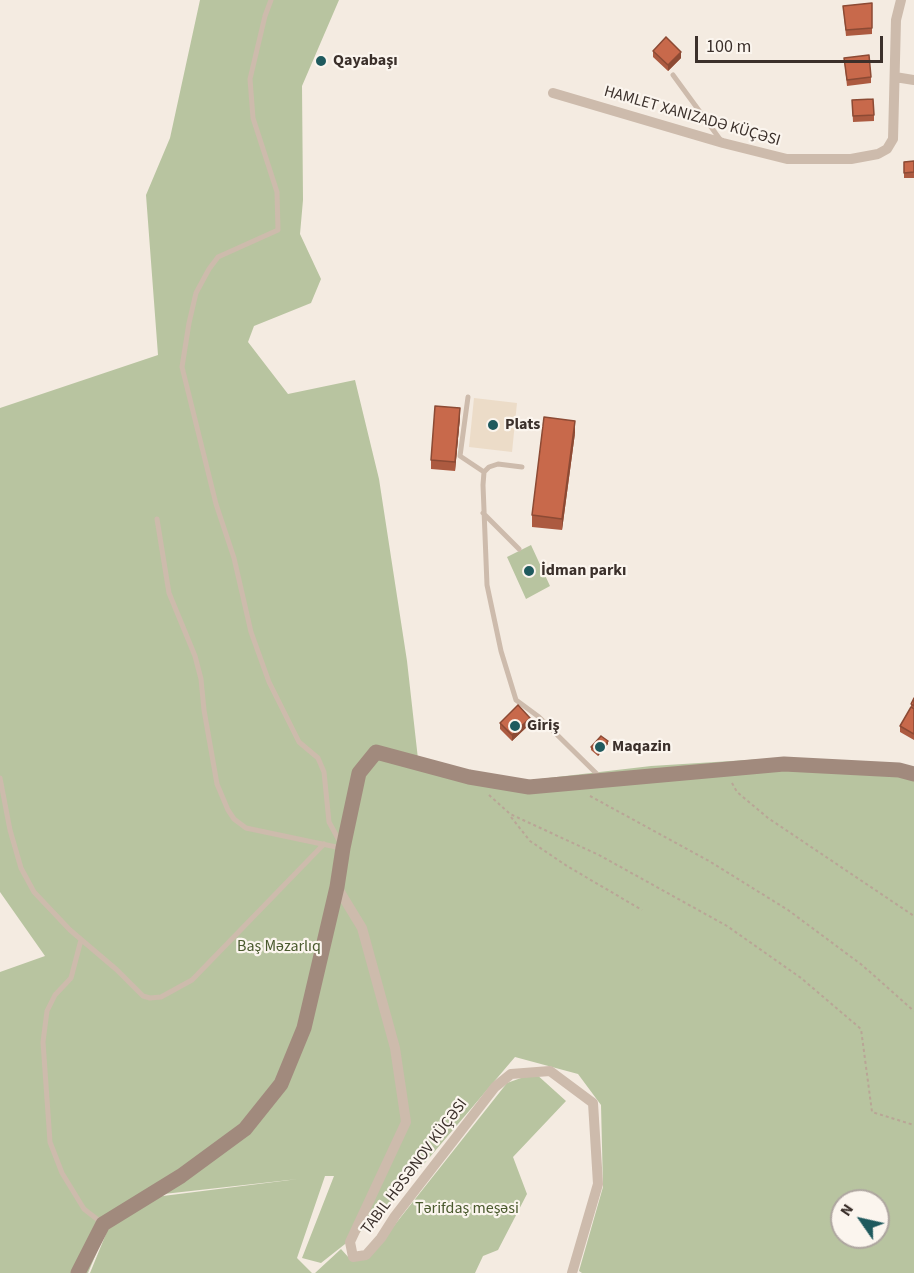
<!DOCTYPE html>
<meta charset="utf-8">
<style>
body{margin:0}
#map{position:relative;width:914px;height:1273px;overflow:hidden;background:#f4ebe1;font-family:"Source Sans 3",sans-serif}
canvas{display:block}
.north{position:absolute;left:830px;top:1189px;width:60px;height:60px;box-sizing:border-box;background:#fbf5ee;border:2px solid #aea6a0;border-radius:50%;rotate:304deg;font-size:16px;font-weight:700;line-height:24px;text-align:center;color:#3b302b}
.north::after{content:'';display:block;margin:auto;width:21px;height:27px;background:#1f5a5e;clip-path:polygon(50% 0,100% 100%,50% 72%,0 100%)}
.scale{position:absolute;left:695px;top:36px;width:188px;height:27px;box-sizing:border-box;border:3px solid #3b302b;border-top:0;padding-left:8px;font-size:18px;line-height:21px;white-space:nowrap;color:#3b302b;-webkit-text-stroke:4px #fbf5ee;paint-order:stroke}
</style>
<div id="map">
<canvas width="914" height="1273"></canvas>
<div class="north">N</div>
<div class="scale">100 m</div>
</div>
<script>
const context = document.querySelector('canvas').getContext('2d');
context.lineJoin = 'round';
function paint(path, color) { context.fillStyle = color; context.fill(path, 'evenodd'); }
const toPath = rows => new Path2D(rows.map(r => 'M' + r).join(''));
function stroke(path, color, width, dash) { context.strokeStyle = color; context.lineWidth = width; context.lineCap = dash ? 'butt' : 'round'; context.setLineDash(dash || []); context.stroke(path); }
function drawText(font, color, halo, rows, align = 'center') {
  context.font = font + ' "Source Sans 3",sans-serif'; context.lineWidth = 4.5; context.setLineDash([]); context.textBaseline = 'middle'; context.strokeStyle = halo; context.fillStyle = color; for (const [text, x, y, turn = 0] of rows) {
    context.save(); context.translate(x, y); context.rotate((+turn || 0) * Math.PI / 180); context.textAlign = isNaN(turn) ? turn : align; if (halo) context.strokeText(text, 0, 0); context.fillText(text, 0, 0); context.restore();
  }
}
paint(toPath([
 [200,0,339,0,302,86,303,200,300,234,321,279,311,303,254,326,248,342,288,394,355,380,379,479,407,661,418,759,488,785,651,766,779,758,914,774,914,1273,582,1273,579,1271,603,1187,601,1105,578,1074,515,1057,378,1218,321,1263,302,1258,334,1176,325,1176,297,1258,312,1273,90,1273,108,1229,155,1197,298,1179,155,1195,107,1228,88,1273,0,1273,0,972,45,956,0,892,0,408,158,355,146,195,170,138],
 [842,1201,878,1201,878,1237,842,1237],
 [531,545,550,586,526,599,507,557],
 [535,1073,566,1101,513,1157,527,1194,498,1250,483,1256,475,1273,315,1273,341,1249,350,1259,370,1256,507,1083]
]), '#b8c4a0');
paint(toPath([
 [474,398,517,403,512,452,469,447]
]), '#ecdcc8');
stroke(toPath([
 [732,783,737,792,768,818,914,916],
 [489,795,510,814,599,855,727,926,801,978,861,1029,872,1112,914,1125],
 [590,796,709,861,788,910,862,965,914,1011],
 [511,817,530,841,567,866,642,910]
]), '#b9a596', 2, [3, 3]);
stroke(toPath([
 [271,0,265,16,250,79,253,118,277,192,278,230,218,257,209,269,196,293,189,323,182,367,216,504,234,558,251,632,269,682,299,742,318,758,324,772,329,822,341,844],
 [673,75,722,142],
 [468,397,460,456,484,472],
 [522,467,498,464,489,467,484,472,483,485,487,585,501,651,516,700,539,717,601,778],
 [483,513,519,549],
 [157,519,169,593,195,656,201,679,204,710,217,784,228,810,234,819,246,828,341,848],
 [0,778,10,830,21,868,34,892,70,930,117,970,143,996,150,998,161,997,192,980,324,844],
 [81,940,71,978,55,995,47,1011,43,1042,47,1099,50,1142,62,1173,84,1209,102,1223]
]), '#cdbbac', 5);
stroke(toPath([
 [895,77,914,80],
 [553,93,723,143,787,159,851,159,878,154,887,149,893,139,896,20,901,0],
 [337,887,362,928,395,1048,406,1122,350,1242,353,1257,366,1255,381,1238,395,1216,495,1087,511,1074,550,1071,593,1103,598,1184,572,1273]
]), '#cdbbac', 10);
stroke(toPath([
 [78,1273,103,1224,181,1176,245,1129,281,1084,304,1028,337,887,343,848,359,773,376,752,469,777,529,787,784,764,899,770,914,774]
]), '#a18a7d', 15);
paint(toPath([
 [872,3,872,34,846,36,843,6],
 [653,51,681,58,668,71,653,57],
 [844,58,871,77,871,83,847,86],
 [852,100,874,115,874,121,853,122],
 [914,161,914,178,904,178,904,162],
 [460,417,455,471,431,469,431,460],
 [575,433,562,530,532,527,532,515],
 [914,698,914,740,900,732,900,726,911,708,911,704],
 [500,723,530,724,512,741,500,729],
 [608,744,598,756,591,750,591,747]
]), '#ac5a40');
paint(toPath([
 [681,52,681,58,668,71,668,65],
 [460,408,460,417,455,471,455,462],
 [575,421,575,433,562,530,562,519],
 [530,718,530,724,512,741,512,735],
 [608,741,608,744,598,756,598,753]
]), '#8c4a34');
const building = toPath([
 [872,3,872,28,846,30,843,6,872,3],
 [666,37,681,52,668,65,653,51,666,37],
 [869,55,871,77,847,80,844,58,869,55],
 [873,99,874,115,853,116,852,100,873,99],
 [914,161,914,172,904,173,904,162,914,161],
 [435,406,460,408,455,462,431,460,435,406],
 [544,417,575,421,562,519,532,515,544,417],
 [914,698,914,706,911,704,914,698],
 [518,705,530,718,512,735,500,723,518,705],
 [911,707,914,709,914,734,900,726,911,707],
 [601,736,608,741,598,753,591,747,601,736]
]);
paint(building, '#c8694b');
stroke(building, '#8c4a34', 1.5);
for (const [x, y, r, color] of [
 [321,61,6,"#1f5a5e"],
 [493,425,6,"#1f5a5e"],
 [529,571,6,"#1f5a5e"],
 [515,726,6,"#1f5a5e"],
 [600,747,6,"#1f5a5e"]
]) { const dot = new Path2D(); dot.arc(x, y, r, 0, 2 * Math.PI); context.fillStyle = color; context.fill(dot); stroke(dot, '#fbf5ee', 2); }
drawText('bold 16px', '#3b302b', '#fbf5ee', [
 ["Qayabaşı",333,61],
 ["Plats",505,425],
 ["İdman parkı",541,571],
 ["Giriş",527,726],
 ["Maqazin",612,747]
], 'left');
drawText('16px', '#3b302b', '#fbf5ee', [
 ["HAMLET XANIZADƏ KÜÇƏSI",692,117,16],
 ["TABIL HƏSƏNOV KÜÇƏSI",415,1167,-53]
]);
drawText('16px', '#4a5a2e', '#fbf5ee', [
 ["Baş Məzarlıq",279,947],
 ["Tərifdaş meşəsi",467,1209]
]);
</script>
